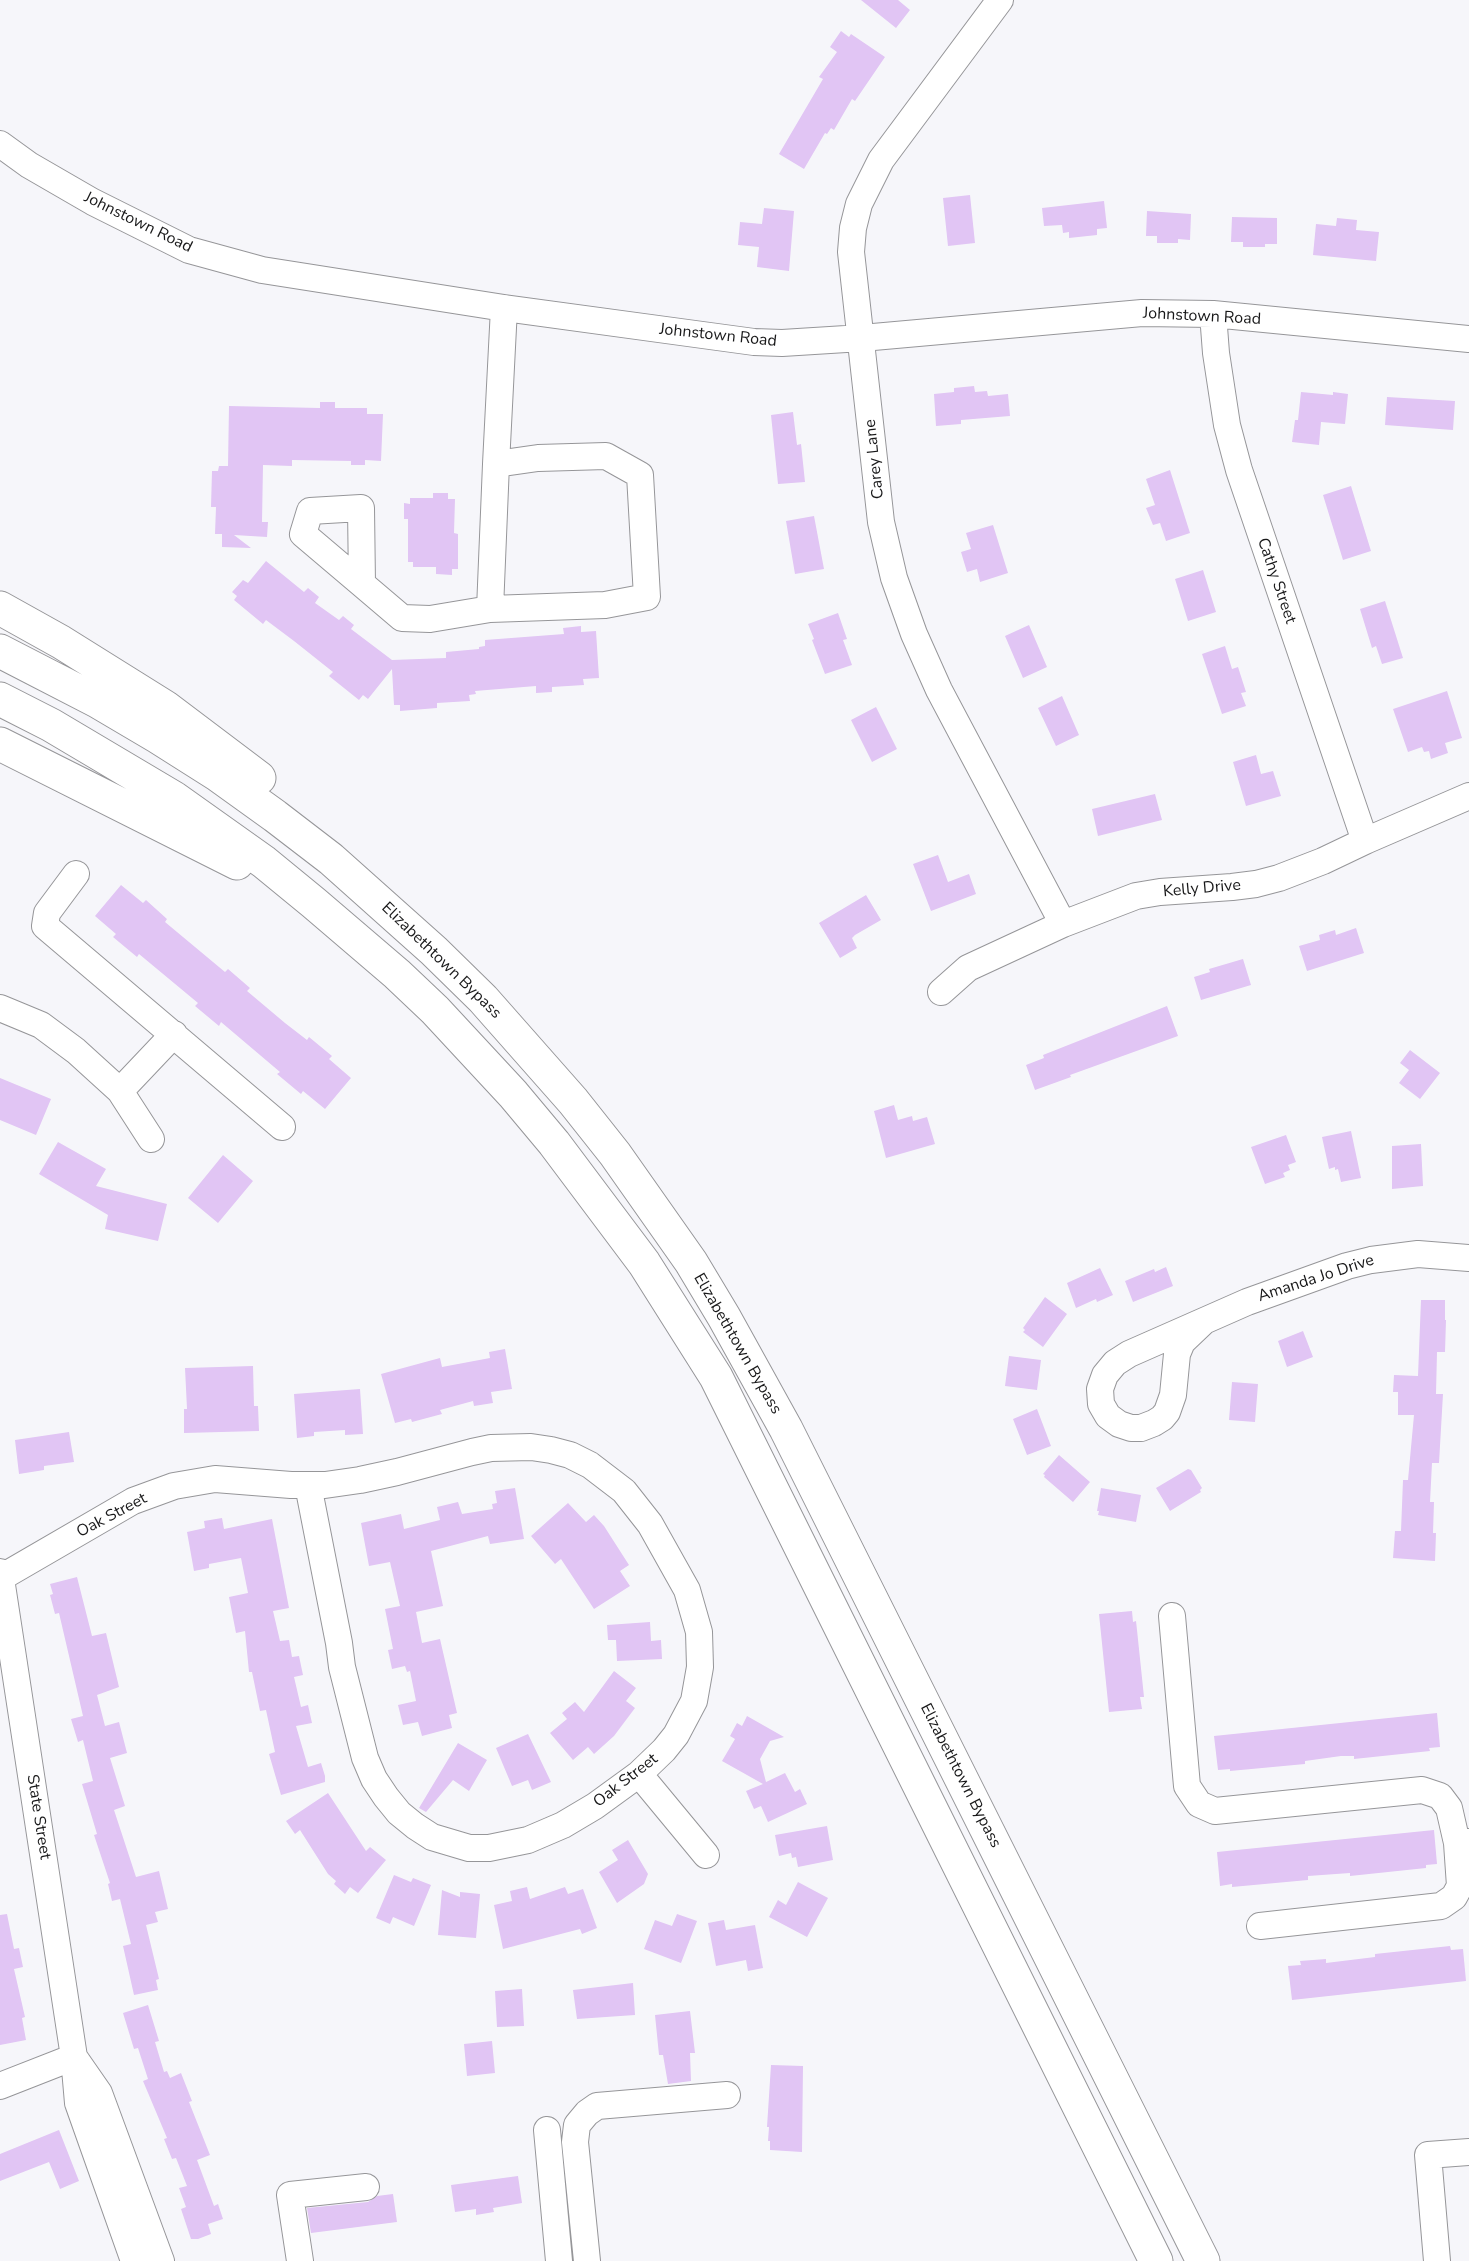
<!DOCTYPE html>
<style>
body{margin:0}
canvas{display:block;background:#f6f6fa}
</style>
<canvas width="1469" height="2261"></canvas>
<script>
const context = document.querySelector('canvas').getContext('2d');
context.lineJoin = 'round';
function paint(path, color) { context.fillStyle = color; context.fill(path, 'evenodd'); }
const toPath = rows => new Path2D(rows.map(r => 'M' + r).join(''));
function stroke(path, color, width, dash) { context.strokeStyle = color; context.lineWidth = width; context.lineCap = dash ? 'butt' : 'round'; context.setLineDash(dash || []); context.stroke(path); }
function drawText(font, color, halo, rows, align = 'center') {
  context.font = font + ' "Nunito Sans",sans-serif'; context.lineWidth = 5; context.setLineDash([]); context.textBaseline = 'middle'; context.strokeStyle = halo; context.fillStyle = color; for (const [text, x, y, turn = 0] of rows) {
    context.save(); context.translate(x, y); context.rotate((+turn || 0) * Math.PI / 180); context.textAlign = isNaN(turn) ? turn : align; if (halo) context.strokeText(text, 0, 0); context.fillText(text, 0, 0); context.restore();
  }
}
paint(toPath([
 [861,0,898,0,910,10,896,28],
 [841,31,849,37,851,34,885,57,855,101,852,99,834,130,831,128,827,134,825,133,804,169,779,154,823,79,819,77,837,52,830,47],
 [970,195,975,243,948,246,943,198],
 [1104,201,1107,228,1097,229,1097,235,1069,238,1069,232,1063,233,1062,225,1044,226,1042,208],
 [764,208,794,211,789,271,757,267,759,247,738,245,740,222,762,224],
 [1147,211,1191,214,1190,240,1178,239,1178,243,1157,243,1157,236,1146,236],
 [1232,217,1277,218,1277,244,1265,244,1265,247,1243,247,1243,242,1231,242],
 [1337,218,1357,220,1356,230,1379,232,1376,261,1313,255,1316,224,1336,226],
 [974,386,975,392,987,391,988,396,1008,394,1010,416,961,420,961,424,936,426,934,394,954,392,954,388],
 [1301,392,1333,395,1333,392,1348,394,1345,424,1321,422,1319,445,1292,442,1295,420,1298,420],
 [1387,397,1455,401,1453,430,1385,425],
 [320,402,335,402,335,408,367,408,367,414,383,414,381,461,365,460,365,465,351,465,351,461,292,460,292,466,263,465,262,522,268,522,267,537,234,535,251,548,222,547,222,534,215,534,216,507,211,507,212,471,218,471,219,466,228,466,229,406,320,408],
 [793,412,797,445,801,444,805,482,778,484,771,415],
 [1170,470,1190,533,1166,541,1160,523,1153,525,1146,508,1155,505,1146,479],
 [1351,486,1371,551,1343,560,1323,495],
 [433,493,448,493,448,499,455,499,454,533,458,534,458,569,452,569,452,575,436,574,436,567,413,567,413,562,408,562,408,519,404,519,404,503,410,504,410,498,433,498],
 [814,516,824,569,795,574,786,521],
 [993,525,1008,573,980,582,977,569,967,572,961,552,971,549,966,533],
 [266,561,304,592,308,588,319,597,315,603,339,620,343,616,354,625,351,629,392,660,446,658,446,652,479,649,479,647,485,646,485,640,564,634,563,628,581,626,581,632,596,631,599,678,583,679,584,685,552,687,552,692,536,693,536,686,475,691,476,694,469,695,470,701,437,703,437,708,400,711,400,705,394,705,392,669,368,699,363,695,359,700,329,676,333,672,294,641,266,620,263,624,234,600,237,596,232,592,243,580,248,583],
 [1203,570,1216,612,1188,621,1175,579],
 [1385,601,1403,658,1382,664,1376,646,1372,648,1360,609],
 [838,613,847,639,843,640,852,665,825,674,812,640,814,639,808,624],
 [1029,625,1047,667,1023,678,1005,636],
 [1225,646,1232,669,1238,667,1246,692,1241,693,1246,706,1222,714,1202,654],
 [1447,691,1462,738,1445,743,1448,753,1431,759,1429,751,1424,752,1422,747,1408,752,1393,709],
 [1062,696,1079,735,1056,746,1038,708],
 [876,707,897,749,872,762,851,720],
 [1256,755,1261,774,1273,771,1281,796,1246,806,1233,762],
 [1155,794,1162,820,1098,836,1092,809],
 [938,855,948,882,969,874,976,894,931,911,913,864],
 [121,885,143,903,146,900,167,919,165,922,225,972,228,969,250,988,247,991,285,1023,307,1040,309,1037,332,1056,329,1059,351,1078,325,1109,303,1091,301,1094,277,1074,280,1072,221,1022,219,1026,195,1006,198,1003,139,954,137,957,113,937,116,934,95,916],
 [866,895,881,920,855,935,852,938,857,948,840,958,819,923],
 [1356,928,1364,953,1307,971,1299,946,1320,940,1319,935,1335,930,1336,935],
 [1243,959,1251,985,1201,1000,1194,977,1210,972,1209,969],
 [1167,1006,1178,1036,1070,1075,1071,1077,1035,1090,1026,1065,1044,1058,1043,1055],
 [1410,1050,1440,1073,1420,1099,1399,1083,1409,1070,1400,1063],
 [0,1078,51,1099,36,1135,0,1120],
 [894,1105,898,1120,912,1116,913,1121,927,1117,935,1144,886,1158,874,1111],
 [1351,1131,1361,1178,1341,1182,1338,1169,1335,1170,1335,1167,1329,1169,1322,1137],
 [1286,1135,1296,1162,1288,1165,1290,1170,1283,1173,1285,1177,1265,1184,1251,1147],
 [58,1142,106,1169,96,1186,167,1204,158,1241,105,1229,108,1215,39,1174],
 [1421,1144,1423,1186,1392,1189,1392,1146],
 [223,1155,253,1181,218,1223,188,1198],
 [1166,1267,1173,1286,1133,1302,1125,1281,1154,1269,1155,1272],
 [1100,1268,1113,1295,1097,1302,1096,1299,1076,1308,1067,1283],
 [1045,1297,1067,1314,1043,1347,1023,1332,1025,1330,1023,1328],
 [1421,1300,1445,1300,1445,1320,1446,1320,1445,1352,1437,1352,1436,1394,1443,1394,1439,1463,1432,1463,1430,1502,1434,1502,1433,1533,1436,1533,1435,1561,1393,1558,1395,1531,1401,1531,1403,1480,1408,1480,1414,1415,1398,1415,1398,1392,1393,1392,1394,1375,1418,1376],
 [1303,1331,1313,1357,1287,1367,1278,1341],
 [505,1349,512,1389,491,1392,493,1403,474,1406,473,1401,440,1410,442,1414,412,1422,411,1419,395,1423,381,1374,440,1358,442,1367,490,1358,489,1352],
 [1009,1356,1041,1360,1037,1390,1005,1386],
 [253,1366,254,1406,258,1406,259,1431,184,1433,184,1409,187,1409,185,1368],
 [1232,1382,1258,1384,1255,1422,1229,1420],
 [360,1389,363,1434,345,1435,345,1430,314,1432,314,1436,297,1438,294,1394],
 [1037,1409,1051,1446,1027,1455,1013,1419],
 [69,1432,74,1462,44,1466,44,1470,19,1474,15,1440],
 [1059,1455,1090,1482,1073,1502,1044,1477,1045,1475,1043,1474],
 [1188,1469,1191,1470,1202,1488,1200,1490,1201,1492,1170,1511,1156,1488],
 [515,1488,524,1539,490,1544,488,1536,431,1551,443,1606,416,1612,422,1643,440,1639,457,1713,449,1715,452,1728,422,1736,418,1722,403,1725,398,1705,416,1701,410,1671,407,1672,405,1666,392,1669,388,1650,393,1649,385,1609,400,1606,390,1562,369,1566,361,1523,401,1514,404,1529,440,1520,437,1507,458,1502,462,1514,493,1509,492,1504,497,1503,495,1491],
 [1101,1488,1141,1495,1136,1522,1098,1515,1099,1511,1097,1511],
 [568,1503,586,1522,594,1515,604,1526,629,1565,620,1571,630,1586,594,1609,561,1559,555,1564,531,1536],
 [222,1518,224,1529,272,1519,289,1608,273,1611,280,1641,289,1640,292,1657,299,1656,303,1675,294,1677,301,1707,308,1705,312,1723,296,1726,308,1767,321,1763,325,1776,325,1782,281,1795,269,1754,275,1752,266,1710,260,1711,252,1672,249,1672,245,1631,236,1633,229,1597,248,1593,241,1558,209,1564,209,1568,194,1571,187,1532,205,1528,204,1521],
 [77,1577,92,1636,106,1633,119,1687,97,1695,105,1726,119,1722,127,1753,110,1758,125,1806,114,1810,136,1877,159,1871,168,1909,155,1912,158,1922,146,1925,159,1979,156,1980,158,1990,134,1995,123,1946,131,1944,120,1899,112,1901,108,1884,110,1883,94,1835,97,1834,82,1784,93,1781,83,1740,78,1742,71,1719,83,1716,59,1613,55,1614,50,1595,53,1594,50,1584],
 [1132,1611,1133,1622,1136,1621,1137,1630,1144,1697,1140,1697,1142,1709,1109,1712,1099,1614],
 [650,1622,651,1641,661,1640,662,1659,617,1661,616,1640,608,1640,607,1625],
 [614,1671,636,1688,626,1701,635,1708,614,1736,594,1754,588,1747,573,1760,550,1733,567,1719,562,1713,575,1702,584,1712],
 [1437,1713,1440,1747,1429,1748,1430,1751,1354,1759,1354,1756,1341,1756,1305,1761,1305,1764,1230,1771,1230,1769,1218,1770,1214,1736],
 [747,1716,784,1737,770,1741,760,1759,766,1782,785,1773,795,1792,800,1789,807,1804,768,1822,761,1806,754,1809,746,1791,763,1784,722,1761,735,1739,730,1736,737,1723,742,1726],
 [528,1734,551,1782,532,1790,528,1780,512,1786,496,1748],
 [458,1743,487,1760,469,1791,453,1780,426,1812,419,1808],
 [328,1793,366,1851,370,1847,386,1860,358,1893,350,1887,345,1894,334,1884,336,1881,328,1874,300,1830,295,1834,286,1821],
 [827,1826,833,1860,798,1867,796,1857,792,1858,791,1853,779,1856,775,1835],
 [1434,1830,1437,1864,1426,1865,1426,1868,1350,1876,1350,1873,1308,1876,1308,1880,1232,1887,1232,1884,1220,1886,1217,1852],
 [628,1840,648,1874,644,1884,617,1903,599,1872,618,1860,612,1850],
 [394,1875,411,1882,413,1878,431,1885,414,1926,393,1917,390,1924,376,1918],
 [798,1882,828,1898,807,1937,769,1917,778,1900,786,1905],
 [527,1887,530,1899,565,1887,568,1894,583,1889,597,1928,582,1934,580,1929,503,1949,494,1905,512,1901,510,1891],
 [442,1890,460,1897,460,1892,480,1894,476,1938,438,1935],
 [7,1914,14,1949,19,1948,23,1967,14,1969,25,2017,22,2018,26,2040,0,2045,0,1915],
 [677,1914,697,1921,681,1963,644,1949,655,1920,672,1926],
 [724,1920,726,1930,755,1925,763,1968,748,1971,746,1960,716,1966,708,1923],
 [1450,1946,1451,1950,1463,1949,1466,1981,1292,2000,1288,1966,1301,1965,1300,1961,1326,1959,1326,1963,1375,1957,1375,1954],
 [633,1983,635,2015,577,2019,573,1990],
 [522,1989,524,2026,497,2027,495,1991],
 [148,2005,159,2041,155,2042,164,2072,167,2071,170,2078,181,2073,192,2101,189,2102,210,2155,197,2160,214,2206,218,2204,223,2219,208,2224,211,2234,198,2239,191,2239,181,2209,186,2207,179,2188,187,2186,176,2158,172,2159,164,2139,167,2138,143,2081,148,2079,138,2048,134,2049,123,2013],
 [690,2011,695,2053,690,2053,691,2081,668,2084,663,2055,659,2055,655,2015],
 [492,2041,495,2073,467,2076,464,2044],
 [771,2065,803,2066,802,2152,770,2150,770,2141,768,2141,769,2127,767,2127],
 [59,2130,79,2181,60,2189,49,2162,0,2181,0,2154],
 [518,2176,522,2203,493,2208,494,2212,476,2215,476,2209,455,2212,451,2185],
 [393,2194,397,2222,311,2233,307,2208,368,2202,377,2196]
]), '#e1c5f4');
const minor = toPath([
 [1000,0,881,160,859,204,853,228,851,252,881,522,894,578,914,634,939,690,1063,924],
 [0,144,29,165,93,202,189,250,262,270,504,308,754,342,782,343,862,338,1142,313,1213,314,1469,339],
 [1213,314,1216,353,1227,425,1239,470,1365,841],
 [496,464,490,609,605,605,647,597,640,475,606,456,538,458,496,464,504,308],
 [362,584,361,508,310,511,303,534,362,584,402,618,430,619,490,609],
 [76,874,47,913,45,926,282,1127],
 [941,992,968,968,1063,924,1136,896,1160,892,1232,887,1256,884,1279,878,1323,861,1365,841,1469,796],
 [0,1008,41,1025,76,1051,120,1091,151,1139],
 [120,1091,174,1034],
 [1203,1322,1182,1342,1177,1354,1173,1395,1167,1412,1162,1418,1154,1423,1141,1428,1131,1428,1119,1424,1108,1416,1101,1404,1100,1389,1105,1375,1115,1363,1129,1354,1247,1302,1347,1266,1371,1260,1418,1254,1469,1258],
 [0,1572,74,2057,78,2103,134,2261],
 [2,1577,133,1501,174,1486,215,1479,291,1485,325,1485,360,1480,397,1472,472,1452,491,1448,531,1447,551,1450,570,1455,590,1465,624,1491,650,1524,687,1590,699,1632,700,1667,694,1701,676,1735,664,1750,639,1774,595,1806,563,1825,528,1840,489,1848,469,1848,432,1837,415,1826,399,1813,386,1797,374,1779,365,1758,342,1667,339,1643,308,1485],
 [1172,1616,1187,1786,1199,1804,1215,1811,1422,1790,1440,1796,1449,1808,1457,1843],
 [639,1774,706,1855],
 [1260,1926,1441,1906,1454,1897,1460,1886,1457,1843,1469,1842],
 [74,2057,99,2093,161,2261],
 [0,2086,74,2057],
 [547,2130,559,2261],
 [300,2261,290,2195,366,2187],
 [587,2261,575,2142,577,2125,587,2113,597,2106,727,2095],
 [1437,2261,1428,2155,1469,2152]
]);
const highway = toPath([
 [0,608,61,642,165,707,259,778],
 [0,651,97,701,158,737,218,775,275,816,331,859,434,951,483,999,573,1101,615,1154,691,1262,724,1317,786,1429,1203,2261],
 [0,699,51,725,174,798,264,862,314,903,397,974,435,1010,513,1094,554,1143,644,1263,716,1377,1156,2261],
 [0,744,237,863]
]);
stroke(minor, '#969699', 28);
stroke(highway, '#969699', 35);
stroke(minor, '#fff', 26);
stroke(highway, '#fff', 33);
drawText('16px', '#181819', '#fff', [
 ["Johnstown Road",138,223,26],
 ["Johnstown Road",1202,317,3],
 ["Johnstown Road",718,336,6],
 ["Carey Lane",875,459,-96],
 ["Cathy Street",1276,581,71],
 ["Kelly Drive",1202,889,-5],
 ["Elizabethtown Bypass",441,961,44],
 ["Amanda Jo Drive",1316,1279,-18],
 ["Elizabethtown Bypass",737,1344,60],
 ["Oak Street",112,1516,-28],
 ["Elizabethtown Bypass",960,1776,63],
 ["Oak Street",626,1781,-38],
 ["State Street",38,1817,81]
]);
</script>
